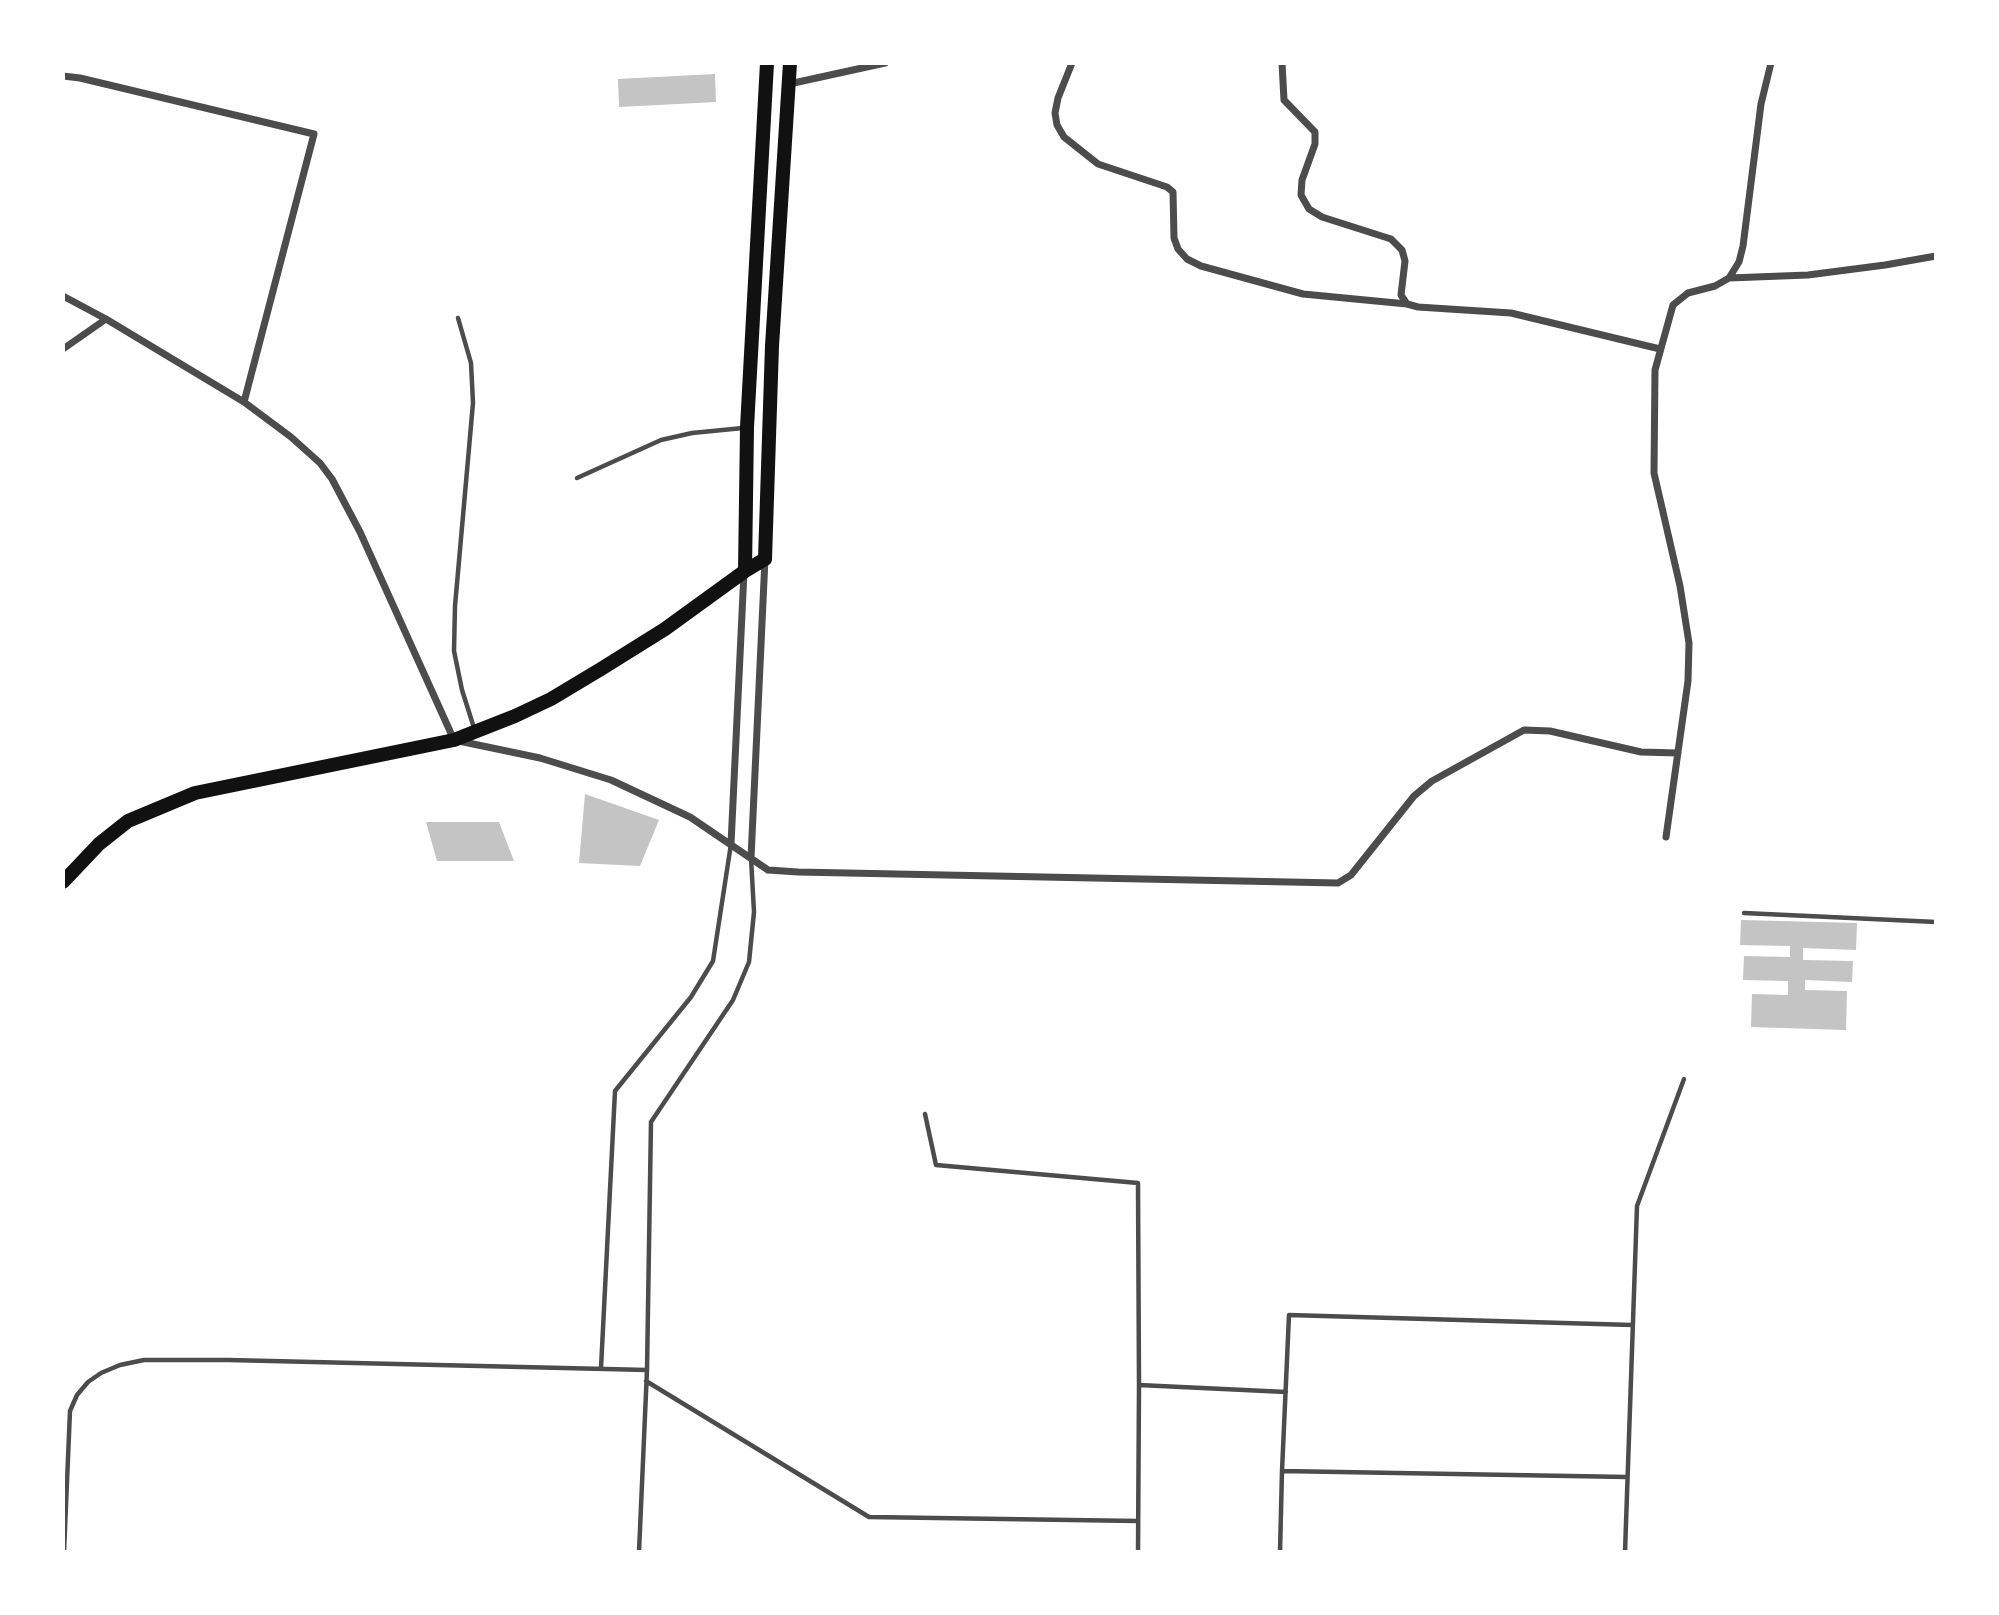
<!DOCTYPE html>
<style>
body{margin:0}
#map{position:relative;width:1999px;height:1615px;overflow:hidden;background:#fff;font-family:Overpass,sans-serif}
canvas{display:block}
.frame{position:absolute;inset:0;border:65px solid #fff;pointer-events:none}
</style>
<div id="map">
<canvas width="1999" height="1615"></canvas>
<div class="frame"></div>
</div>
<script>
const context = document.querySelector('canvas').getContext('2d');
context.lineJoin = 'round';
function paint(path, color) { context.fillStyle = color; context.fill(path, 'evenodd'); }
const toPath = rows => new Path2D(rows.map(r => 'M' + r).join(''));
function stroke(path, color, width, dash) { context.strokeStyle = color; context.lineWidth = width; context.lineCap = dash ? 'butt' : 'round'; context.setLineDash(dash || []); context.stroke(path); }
paint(toPath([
 [715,74,716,102,619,107,618,79],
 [585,794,659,820,640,866,579,863],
 [426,822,499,822,514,861,437,861],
 [1741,920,1857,923,1856,950,1803,948,1803,960,1853,961,1852,982,1805,980,1805,990,1847,991,1846,1030,1751,1027,1752,994,1788,995,1788,981,1743,980,1744,956,1790,957,1790,946,1740,945]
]), '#c4c4c4');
stroke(toPath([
 [458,318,471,363,473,403,455,606,454,651,462,690,475,731],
 [577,478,661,440,692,433,743,428],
 [1744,913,1936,922],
 [925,1114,936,1165,1138,1183,1139,1385,1286,1392],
 [601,1368,615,1091,691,997,713,961,731,844],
 [646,1381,869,1517,1138,1521],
 [1627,1477,1282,1471,1289,1315,1632,1325],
 [64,1552,70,1411,77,1395,88,1382,101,1373,120,1365,144,1360,229,1360,647,1370],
 [639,1552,647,1370,651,1122,733,1000,749,962,754,912,751,858],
 [1138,1552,1139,1385],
 [1280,1552,1282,1471],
 [1625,1552,1637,1206,1684,1079]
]), '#4c4c4c', 4.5);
stroke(toPath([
 [1072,63,1058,98,1055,113,1057,125,1064,137,1098,164,1167,187,1173,192,1174,238,1178,249,1187,259,1201,266,1303,294,1407,304],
 [1282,63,1284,100,1315,132,1315,144,1302,180,1301,195,1309,209,1322,217,1391,239,1402,250,1405,261,1401,295,1407,304,1418,307,1511,313,1660,349],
 [63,76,80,78,314,134,244,402],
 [789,84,885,63],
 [1729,278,1808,275,1885,265,1936,256],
 [63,296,106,319,244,402,291,437,320,463,332,479,360,532,454,740,540,758,611,780,690,817,768,870,798,872,1338,883,1351,875,1414,796,1432,781,1524,730,1550,731,1641,752,1678,753],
 [63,349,106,319],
 [1666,837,1688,681,1689,643,1680,586,1654,473,1655,370,1673,305,1688,293,1715,286,1729,278,1739,262,1743,246,1761,104,1771,63],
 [731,844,744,572],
 [751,858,765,559]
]), '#4c4c4c', 7);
stroke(toPath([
 [745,571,747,427,767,63],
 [63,882,99,844,128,821,195,793,454,740,515,716,551,699,601,669,665,629,745,571,765,559,772,346,790,63]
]), '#111', 14);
</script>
